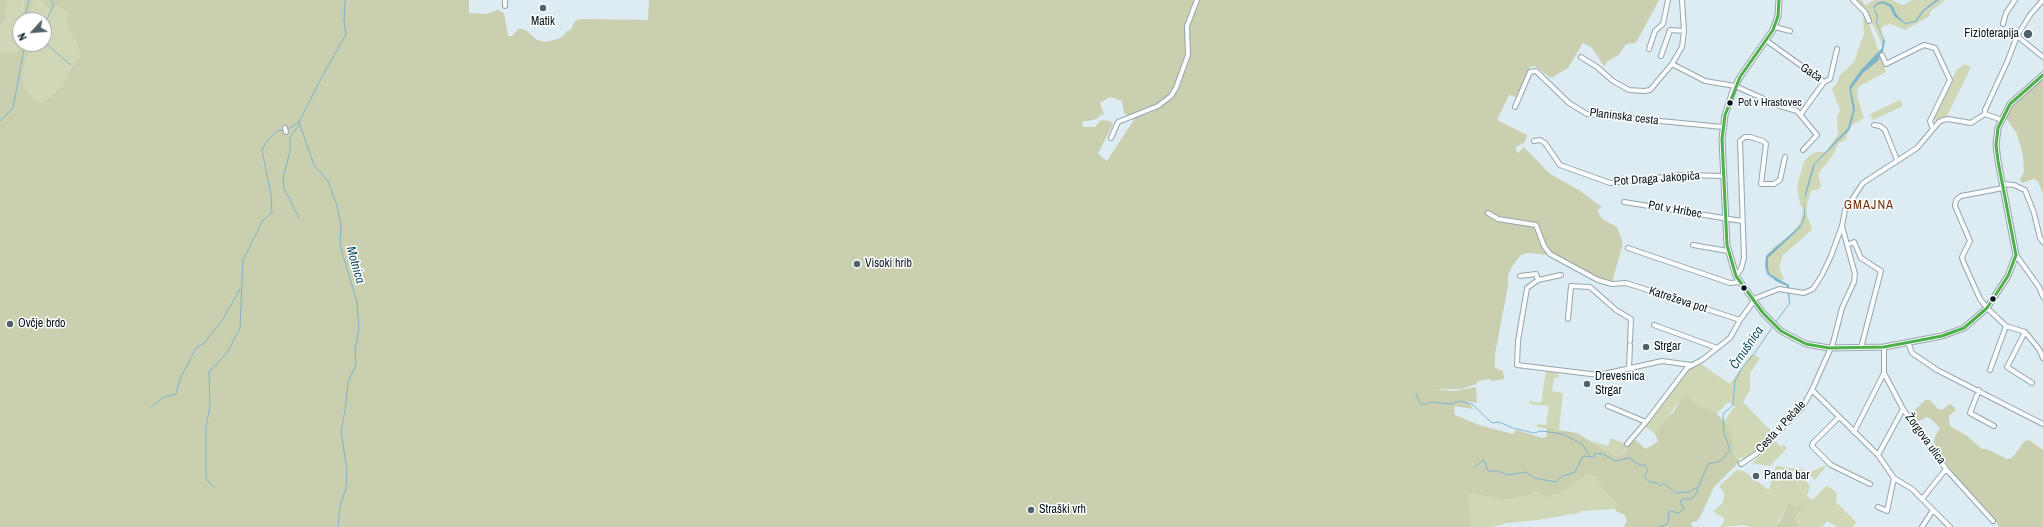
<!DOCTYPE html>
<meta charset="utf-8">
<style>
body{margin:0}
#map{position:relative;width:2043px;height:527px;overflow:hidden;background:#ddecf3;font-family:"Archivo Narrow",sans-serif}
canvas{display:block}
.north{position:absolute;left:12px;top:12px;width:40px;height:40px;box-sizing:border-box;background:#fff;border:1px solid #9ba2a5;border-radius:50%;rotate:244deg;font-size:11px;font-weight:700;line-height:16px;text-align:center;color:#04161e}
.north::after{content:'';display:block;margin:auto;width:14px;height:18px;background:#506169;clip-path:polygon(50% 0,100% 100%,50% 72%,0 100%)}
</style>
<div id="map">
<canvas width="2043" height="527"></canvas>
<div class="north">N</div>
</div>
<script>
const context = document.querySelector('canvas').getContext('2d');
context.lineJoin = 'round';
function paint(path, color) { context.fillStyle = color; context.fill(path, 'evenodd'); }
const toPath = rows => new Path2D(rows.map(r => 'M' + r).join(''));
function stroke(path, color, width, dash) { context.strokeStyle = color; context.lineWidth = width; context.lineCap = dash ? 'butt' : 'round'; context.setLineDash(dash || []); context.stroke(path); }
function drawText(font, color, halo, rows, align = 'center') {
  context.font = font + ' "Archivo Narrow",sans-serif'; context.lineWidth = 3; context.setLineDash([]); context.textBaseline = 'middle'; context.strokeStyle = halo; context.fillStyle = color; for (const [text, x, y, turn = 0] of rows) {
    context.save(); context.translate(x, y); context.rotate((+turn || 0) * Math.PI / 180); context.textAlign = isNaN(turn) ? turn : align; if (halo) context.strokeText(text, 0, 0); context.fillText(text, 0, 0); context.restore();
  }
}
paint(toPath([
 [8,0,24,0,23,20,20,20,19,49,15,53,10,54,0,53,0,26,6,20],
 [34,0,41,0,50,10,59,6,63,7,67,12,66,24,77,45,80,57,75,62,61,87,43,102,34,99,26,90,22,80,25,61,34,44,44,44,44,20,31,20,30,15],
 [1856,0,1862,0,1865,5,1875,0,1892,0,1903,5,1912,0,1945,0,1930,12,1930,16,1905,30,1891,24,1883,26,1881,29,1884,42,1882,44,1867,13],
 [1866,15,1886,72,1858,87,1857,96,1864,118,1851,126,1845,140,1838,144,1832,156,1818,174,1821,185,1819,189,1811,191,1807,204,1807,216,1812,228,1811,231,1783,255,1779,267,1784,280,1782,280,1773,276,1768,270,1766,256,1775,246,1790,236,1800,223,1803,209,1800,204,1797,186,1804,162,1809,156,1816,152,1826,152,1838,134,1837,116,1840,110,1832,89,1837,83,1840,75,1854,62,1864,33,1863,18],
 [1964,64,1971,67,1947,116,1934,121,1933,120,1956,71],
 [1900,100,1903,106,1873,120,1870,114],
 [1751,355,1755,355,1760,358,1750,373,1750,390,1743,402,1774,434,1753,454,1745,459,1741,457,1739,459,1733,454,1733,439,1728,425,1724,421,1735,406,1728,402,1716,414,1697,405,1690,397,1681,399,1655,434,1645,426,1656,410,1691,368,1701,364,1730,384],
 [1546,371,1559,374,1558,378,1554,378,1552,391,1563,393,1559,430,1537,427,1537,424,1546,425,1549,406,1530,404,1530,401,1541,403],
 [1611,438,1628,445,1621,457,1617,457,1591,441,1608,446],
 [1775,441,1781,447,1784,445,1787,448,1770,466,1752,463],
 [1827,465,1815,480,1810,475,1805,480,1810,486,1807,496,1813,500,1826,486,1831,488,1837,493,1836,502,1856,522,1853,527,1837,527,1827,521,1822,527,1799,527,1795,518,1800,512,1800,505,1787,509,1775,527,1751,527,1744,525,1720,527,1725,519,1713,511,1722,504,1725,494,1719,486,1737,470,1744,471,1769,490,1776,466,1804,470,1810,472],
 [1778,469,1796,472,1801,476,1801,480,1777,477],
 [1588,474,1596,477,1602,489,1617,504,1616,509,1581,511,1579,513,1538,520,1507,523,1493,527,1472,527,1468,494,1480,495,1502,500,1528,496,1535,492,1553,496]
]), '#d0d7b6');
paint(toPath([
 [0,0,8,0,6,20,0,26,0,34],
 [24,0,34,0,30,15,31,20,23,20],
 [41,0,469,0,469,13,487,14,498,10,504,13,508,36,512,36,519,28,527,31,537,40,545,42,561,38,568,30,570,31,575,21,580,19,648,20,649,0,1196,0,1190,10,1186,25,1186,55,1178,81,1171,94,1156,106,1128,116,1124,113,1122,101,1110,97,1100,103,1104,114,1100,115,1097,119,1082,122,1083,127,1095,127,1101,120,1110,121,1113,124,1098,154,1107,161,1135,118,1150,113,1160,107,1169,100,1180,86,1189,55,1190,23,1199,0,1659,0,1637,41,1635,43,1626,44,1619,55,1608,61,1604,66,1592,48,1583,43,1568,68,1551,78,1535,66,1530,67,1516,97,1509,95,1497,120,1527,135,1525,142,1515,148,1518,153,1524,147,1550,174,1579,190,1602,207,1597,210,1602,219,1617,227,1623,243,1612,282,1599,280,1571,263,1549,255,1527,253,1521,255,1513,265,1508,275,1508,286,1495,354,1495,368,1503,371,1504,379,1492,381,1489,379,1477,381,1477,384,1461,389,1435,389,1454,391,1476,387,1477,403,1466,401,1474,409,1454,406,1455,415,1479,425,1513,434,1516,430,1543,438,1547,436,1546,428,1577,433,1617,457,1621,457,1632,441,1636,440,1645,449,1653,445,1658,441,1655,434,1665,420,1674,411,1681,399,1689,396,1697,405,1716,413,1728,425,1733,439,1733,454,1740,461,1714,487,1700,517,1696,522,1693,521,1691,524,1693,527,1624,527,1627,521,1625,515,1617,512,1615,508,1617,504,1602,489,1596,477,1588,474,1561,492,1548,497,1535,492,1528,496,1502,500,1480,495,1468,494,1472,527,0,527,0,53,15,53,19,49,20,43,34,44,25,61,22,80,26,90,34,99,43,102,61,87,75,62,80,57,77,45,66,24,67,12,59,6,50,10],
 [2043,78,2043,194,2038,181,2033,179,2022,183,2020,180,2024,171,2023,155,2017,134,2006,118,2012,107],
 [1925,400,1930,400,1938,409,1942,410,1950,404,1953,406,1956,410,1949,416,1950,426,1967,436,1982,449,1987,449,2007,459,2012,458,2025,441,2029,440,2043,450,2043,527,1999,527,1996,521,1955,476,1933,446,1935,437,1940,428,1931,419,1927,417,1919,421,1916,419,1914,411],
 [1789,503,1796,507,1802,503,1804,506,1795,518,1799,527,1775,527,1781,520]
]), '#c9cfaf');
paint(toPath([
 [1936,0,1939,0,1924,11,1916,22,1905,24,1894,16,1890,7,1883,3,1877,5,1874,8,1878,16,1877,23,1885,41,1883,51,1878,61,1863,73,1851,89,1855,109,1850,129,1815,164,1805,199,1805,218,1801,227,1768,258,1768,268,1770,274,1789,285,1790,304,1789,303,1787,286,1776,281,1767,274,1765,266,1766,256,1801,225,1804,216,1805,194,1813,165,1848,128,1853,110,1849,87,1861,70,1882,48,1883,38,1876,23,1877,17,1873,7,1877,3,1883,1,1892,5,1897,15,1905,23,1915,21,1923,10]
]), '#7eb5cd');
stroke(toPath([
 [27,20,26,12,29,0],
 [44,25,54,5,51,0],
 [44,42,71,65],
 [0,121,13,108,25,44],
 [287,130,299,122],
 [299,218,284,188,283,178,290,151,290,137,300,124],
 [1775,323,1790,303],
 [1416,394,1421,404,1427,404,1431,402,1451,404,1460,401,1472,404,1492,423,1499,422,1513,428,1534,433,1541,431,1563,434,1582,444,1590,456],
 [151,407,164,397,176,394,180,379,196,348,204,343,223,319,240,289],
 [1475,467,1484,460,1488,471,1497,471,1508,475,1526,472,1534,478,1556,482,1562,476,1575,472,1583,456,1594,457,1595,453,1603,454,1615,461,1629,458,1640,465,1645,465,1648,470,1644,476,1649,482,1657,483,1660,486,1664,483,1676,493,1689,492,1698,487],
 [215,488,206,479,206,427,210,406,209,372,227,353,240,328,243,260,263,220,272,213,271,195,262,150,267,141,277,131,284,130],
 [338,527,340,507,346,488,347,470,341,432,346,404,348,382,356,365,355,349,359,329,357,302,340,245,341,223,337,206,328,181,314,165,299,122,323,75,346,34,344,20,345,0],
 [1659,527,1667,524,1669,519,1668,513,1671,511,1679,513,1684,509,1680,502,1683,499,1691,499,1695,495,1708,464,1721,461,1730,450,1724,433,1723,414,1733,405,1735,381,1741,369,1754,354,1773,326]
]), '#7eb5cd', 1);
const minor = toPath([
 [1853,0,1865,12,1869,21],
 [505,6,505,0],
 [2003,24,2006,13,2015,0],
 [1775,27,1790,31],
 [2017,36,2043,57],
 [1767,41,1824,82,1830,79,1837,49],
 [1649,49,1655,31,1663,24,1668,0],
 [1882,55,1886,64,1924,45,1935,48,1950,80,1930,121,1933,129],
 [1661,56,1670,30,1684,31],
 [1581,57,1597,67,1613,81,1629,90,1644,91,1650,90,1672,64,1705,81,1735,86,1780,106,1797,111,1817,135,1803,150],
 [1672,64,1682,47,1684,31,1682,0],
 [1515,107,1530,72,1536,71,1569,103,1587,114,1723,127],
 [1801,114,1824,82],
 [1985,114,1985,110,2008,60,2017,36,2030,15,2043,0],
 [1874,125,1880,126,1885,130,1897,160],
 [285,128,286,132],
 [1111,138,1118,122,1158,106,1171,96,1176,88,1188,55,1187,26,1197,0],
 [1534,141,1540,140,1545,143,1560,165,1610,183,1683,175,1723,176],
 [2002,184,2014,185,2025,190,2034,213,2040,238,2043,242],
 [2003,188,1961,196,1956,200,1955,206,1970,241,1962,257,1963,261,1980,299,1987,308,2006,326,2025,332,2039,349,2043,358],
 [1624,202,1742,221],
 [1488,213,1498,219,1536,225,1544,246,1550,254,1598,280,1612,284,1626,283,1740,320],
 [1693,245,1728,251],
 [1847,245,1854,242,1861,258,1881,271,1861,348],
 [1628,248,1730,283,1740,282],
 [2016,255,2039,287,2043,297],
 [1561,275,1538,280,1527,288,1518,341,1517,365,1599,375,1662,361,1691,365],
 [1520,276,1536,274,1538,280],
 [1736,276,1741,269,1744,258,1740,141,1745,137,1750,137,1763,141,1766,144,1761,184,1774,184,1780,180,1785,157],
 [1568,319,1571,286,1590,287,1616,310,1631,319,1630,341],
 [1654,325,1717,348],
 [2025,332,2007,367,2032,383],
 [1908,342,1912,353,1937,370,2043,424],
 [1884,347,1884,373,1903,409,1946,469,1993,521],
 [1629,369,1630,345],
 [1990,370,2006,326],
 [1812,390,1878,455,1894,478,1912,489,1950,527],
 [1979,390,1970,413,1994,426],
 [1608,406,1646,422],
 [1839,417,1813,443,1812,446,1831,465,1870,484],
 [1854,432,1884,373],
 [1627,444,1646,422,1687,368,1702,360,1730,338,1740,320,1756,298,1779,289,1804,293,1813,289,1822,275,1831,256,1842,226,1845,210,1863,183,1917,148,1939,122,1943,120,1948,119,1971,123,1985,114,2002,120],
 [1878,455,1903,409],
 [1741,464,1756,454,1802,408,1812,390,1833,343,1842,308,1854,282,1855,274,1842,226],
 [1922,499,1946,469],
 [1878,507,1887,511,1894,478],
 [1922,527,1933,510]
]);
const tertiary = toPath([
 [1779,0,1778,16,1773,30,1740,77,1733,91,1725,115,1722,139,1727,245,1736,276,1763,313,1781,331,1806,344,1829,348,1884,347,1942,336,1964,328,1987,308,2008,276,2016,255,1998,161,1996,145,1998,128,2010,104,2043,75]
]);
stroke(minor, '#96a5ac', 6);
stroke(tertiary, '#96a5ac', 7);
stroke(minor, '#fafcfd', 4);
stroke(tertiary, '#fafcfd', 5);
stroke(toPath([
 [1779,0,1778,16,1773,30,1740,77,1725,115,1722,139,1727,245,1736,276,1763,313,1781,331,1806,344,1829,348,1884,347,1942,336,1964,328,1987,308,2008,276,2016,255,1998,161,1996,145,1998,128,2010,104,2043,75]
]), '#4eb04b', 3);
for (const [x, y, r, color] of [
 [543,8,4,"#506169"],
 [2028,34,5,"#506169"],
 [1730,103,3.5,"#04161e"],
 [857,264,4,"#506169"],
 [1744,288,3.5,"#04161e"],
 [1993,299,3.5,"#04161e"],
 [10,324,4,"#506169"],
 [1646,347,4,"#506169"],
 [1587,384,4,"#506169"],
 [1756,476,4,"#506169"],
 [1031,510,4,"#506169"]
]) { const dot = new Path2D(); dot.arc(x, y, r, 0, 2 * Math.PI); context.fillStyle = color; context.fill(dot); stroke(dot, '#fff', 1.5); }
drawText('11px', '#04161e', '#fff', [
 ["Pot v Hrastovec",1738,103]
], 'left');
drawText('12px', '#04161e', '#fff', [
 ["Matik",543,22,"center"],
 ["Fizioterapija",2019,34,"right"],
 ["Visoki hrib",865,264],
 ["Ovčje brdo",18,324],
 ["Strgar",1654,347],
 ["Drevesnica",1595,377],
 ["Strgar",1595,391],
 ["Panda bar",1764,476],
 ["Straški vrh",1039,510]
], 'left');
drawText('12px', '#04161e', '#fff', [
 ["Gača",1811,73,33],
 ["Planinska cesta",1624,117,7],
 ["Pot Draga Jakopiča",1657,179,-4],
 ["Pot v Hribec",1675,210,10],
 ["Katreževa pot",1678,300,18],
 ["Cesta v Pečale",1781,427,-47],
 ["Žorgova ulica",1925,439,54]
]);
context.letterSpacing = '1px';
drawText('13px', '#71330c', '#fff', [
 ["GMAJNA",1869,206]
]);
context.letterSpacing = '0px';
drawText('italic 13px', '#104d64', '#fff', [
 ["Motnica",355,265,74],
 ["Črnušnica",1747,348,-56]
]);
</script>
